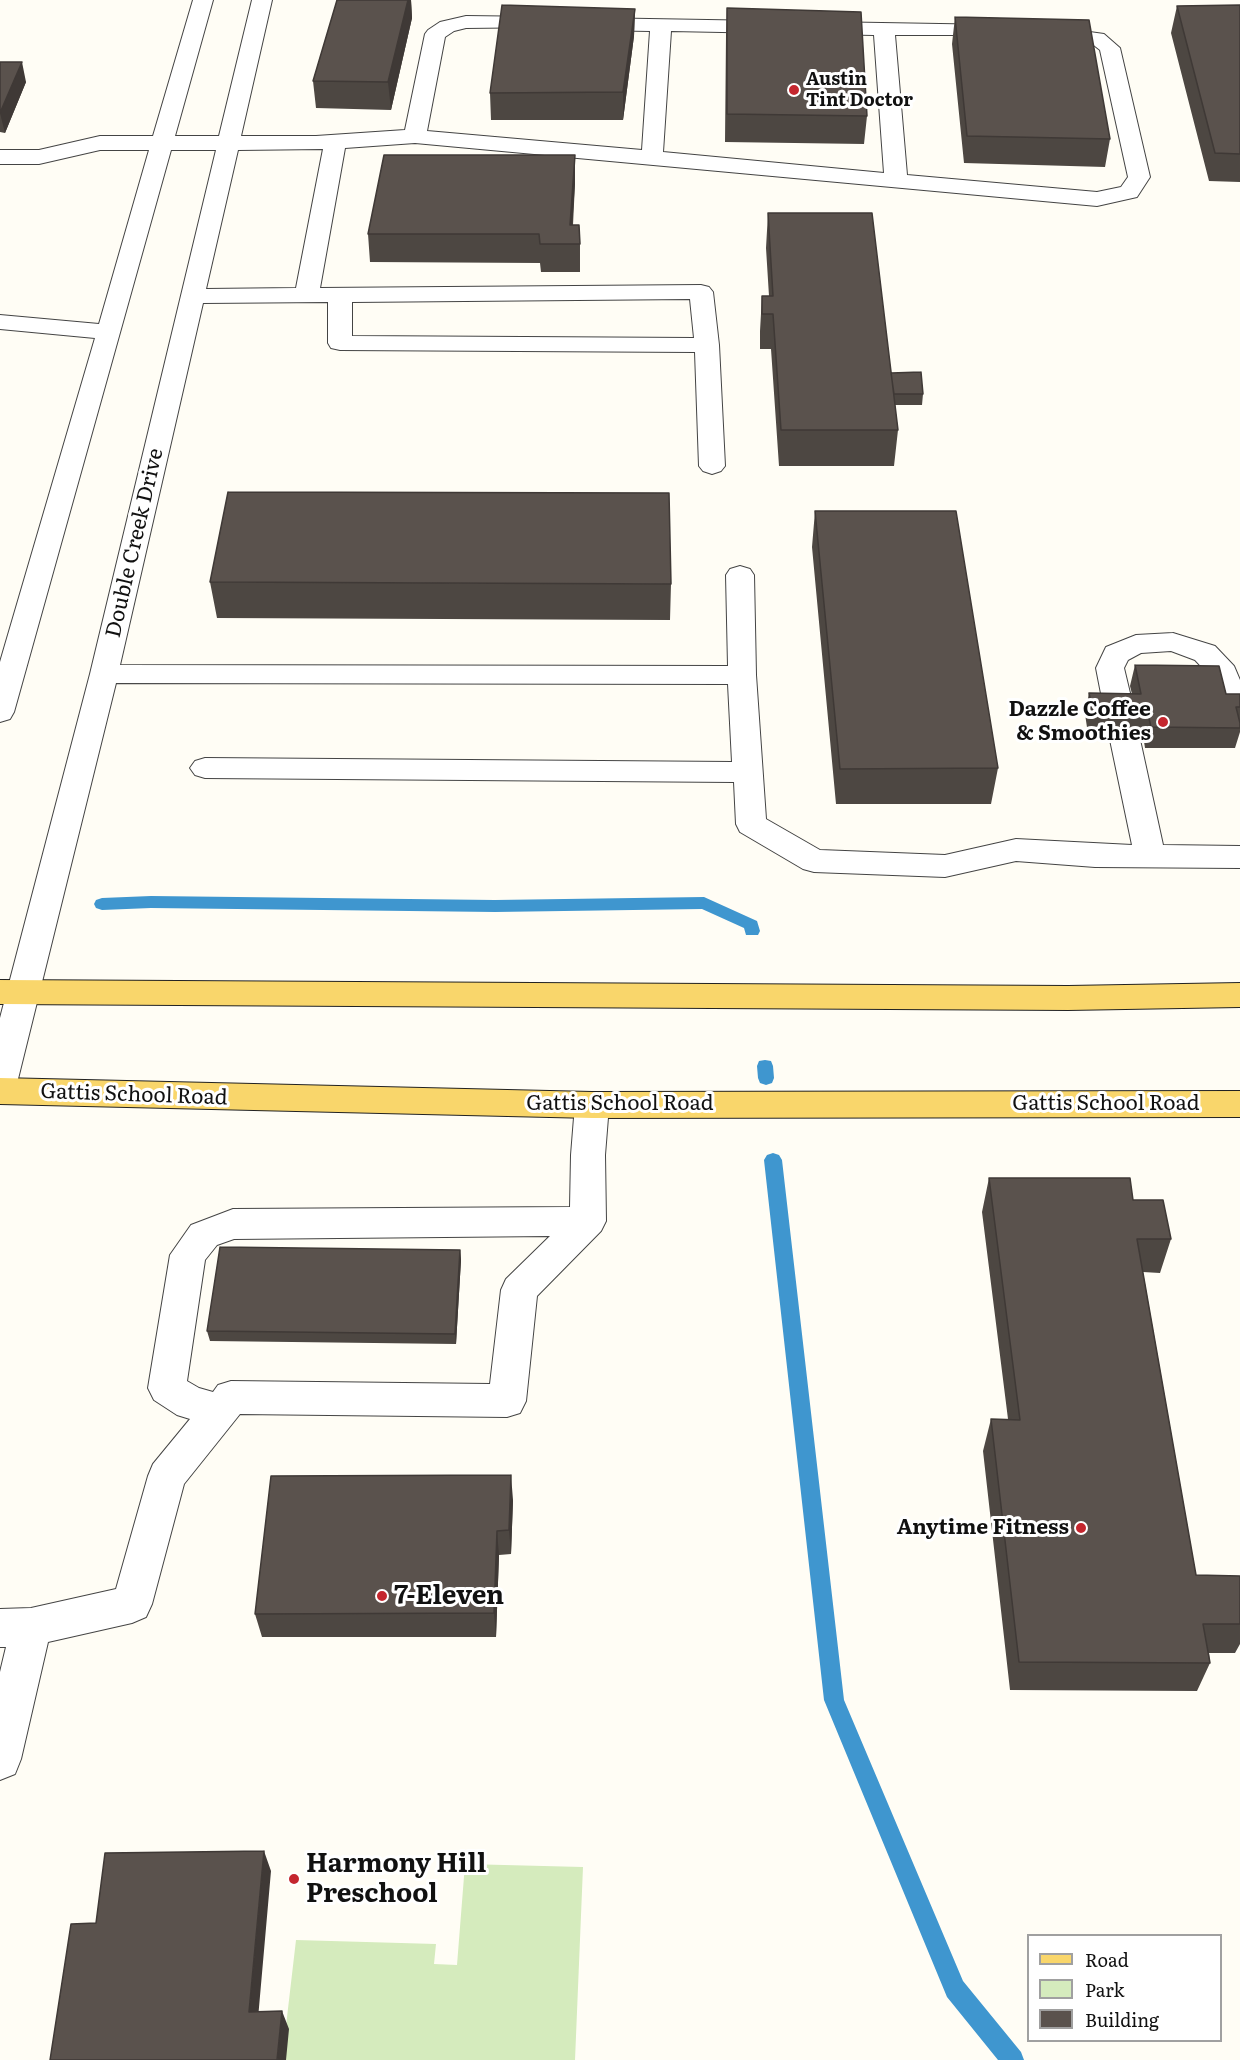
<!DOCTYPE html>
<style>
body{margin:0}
#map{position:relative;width:1240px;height:2060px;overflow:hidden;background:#fffdf5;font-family:Literata,serif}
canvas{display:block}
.legend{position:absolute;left:1027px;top:1934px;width:195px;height:108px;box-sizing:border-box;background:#fff;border:2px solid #a0a0a0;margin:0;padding:8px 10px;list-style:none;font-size:18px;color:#111}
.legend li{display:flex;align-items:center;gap:12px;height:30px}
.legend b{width:30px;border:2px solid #a0a0a0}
</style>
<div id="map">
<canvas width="1240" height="2060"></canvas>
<ul class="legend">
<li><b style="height:8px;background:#f9d66b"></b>Road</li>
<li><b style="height:16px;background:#d5ebbd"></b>Park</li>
<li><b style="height:16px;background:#5a524d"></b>Building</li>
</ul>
</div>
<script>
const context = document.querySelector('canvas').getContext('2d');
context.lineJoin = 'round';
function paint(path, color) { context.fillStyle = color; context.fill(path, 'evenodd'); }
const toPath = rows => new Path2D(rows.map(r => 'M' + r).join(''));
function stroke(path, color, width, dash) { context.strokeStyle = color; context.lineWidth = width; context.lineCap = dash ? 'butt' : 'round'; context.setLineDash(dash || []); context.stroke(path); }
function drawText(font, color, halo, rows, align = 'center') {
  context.font = font + ' Literata,serif'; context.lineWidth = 6; context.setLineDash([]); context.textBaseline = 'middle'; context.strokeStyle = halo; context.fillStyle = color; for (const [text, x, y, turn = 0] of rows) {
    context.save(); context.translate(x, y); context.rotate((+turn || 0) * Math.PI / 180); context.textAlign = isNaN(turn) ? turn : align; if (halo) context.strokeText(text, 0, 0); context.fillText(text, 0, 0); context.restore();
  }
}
paint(toPath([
 [465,1864,583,1867,575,2060,282,2060,296,1940,436,1944,434,1964,457,1965]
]), '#d5ebbd');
paint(toPath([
 [151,896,495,900,704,897,757,921,760,931,758,935,746,935,744,928,702,909,495,912,151,908,102,910,96,908,94,904,96,900,102,898,151,896],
 [765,1060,771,1061,773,1066,774,1078,772,1083,766,1085,760,1083,758,1078,757,1066,759,1061,765,1060],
 [773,1153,779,1155,782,1160,844,1700,963,1981,1021,2052,1024,2060,998,2060,947,1997,824,1700,764,1160,767,1155,773,1153]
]), '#3f96cf');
const minor = toPath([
 [193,0,213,0,175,136,219,136,252,0,272,0,241,136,316,136,405,130,425,34,428,30,440,22,466,16,543,17,550,19,553,23,550,27,466,28,454,31,445,37,427,131,642,150,650,31,591,30,584,28,581,24,584,20,591,18,998,25,1005,27,1008,31,1005,35,895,35,907,175,1097,192,1121,187,1128,177,1100,50,1091,43,1040,36,1037,32,1040,28,1047,26,1104,34,1120,48,1150,177,1137,197,1097,206,415,143,345,148,320,288,701,285,709,287,713,292,719,345,725,466,721,471,712,474,703,471,699,466,695,352,340,350,331,348,328,343,328,302,203,303,120,665,728,666,726,575,730,569,740,566,750,569,754,575,756,675,766,819,820,850,945,855,1016,839,1132,845,1109,735,1114,728,1124,725,1134,728,1139,735,1163,845,1240,846,1240,868,1095,867,1016,861,945,877,814,872,803,869,740,832,736,824,734,782,205,778,195,775,190,768,195,761,205,758,732,762,728,684,116,683,17,1083,12,1092,0,1096,0,1018,90,674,216,150,171,150,14,712,10,719,0,722,0,662,95,338,0,329,0,315,99,324,149,150,100,150,39,164,0,164,0,150,39,150,100,136,153,136,193,0],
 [671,31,874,35,884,173,663,152,671,31],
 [323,149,296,288,206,289,238,150,323,149],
 [690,299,694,338,352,336,352,302,690,299],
 [1173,633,1215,646,1234,666,1240,680,1240,723,1234,725,1224,722,1219,715,1210,676,1195,660,1171,651,1141,653,1128,660,1124,668,1135,714,1130,721,1120,724,1110,721,1105,714,1096,668,1106,647,1136,635,1173,633],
 [592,1092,604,1096,609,1105,605,1155,606,1221,601,1231,537,1296,526,1401,520,1413,507,1417,240,1414,184,1484,152,1604,146,1617,132,1623,48,1642,21,1759,15,1774,0,1780,0,1672,6,1647,0,1647,0,1609,31,1608,116,1589,148,1476,153,1464,190,1419,177,1415,154,1400,148,1388,170,1255,191,1225,233,1209,570,1207,571,1155,575,1105,580,1096,592,1092],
 [550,1236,506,1279,501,1290,490,1384,231,1381,218,1385,213,1392,199,1388,187,1381,205,1260,217,1245,234,1239,550,1236]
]);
const major = toPath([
 [0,980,1068,986,1240,983,1240,1007,1068,1010,0,1004,0,980],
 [0,1078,592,1092,1240,1091,1240,1117,592,1118,0,1104,0,1078]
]);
stroke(minor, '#444', 2);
stroke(major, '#222', 2);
paint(minor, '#fff');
paint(major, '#f9d66b');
paint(toPath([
 [337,0,411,0,412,18,391,110,316,108,313,81],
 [1240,5,1240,182,1209,181,1171,33,1177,6],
 [727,8,867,116,864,144,725,142,726,35],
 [635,9,634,36,623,120,491,120,490,93],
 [955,17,1110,139,1105,167,964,163,952,44],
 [0,62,26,82,5,133,0,132],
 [575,155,575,183,573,225,580,244,580,272,541,272,540,263,370,262,368,234],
 [768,213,891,373,923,394,922,405,895,405,898,430,894,466,779,466,771,349,760,349,760,331,762,296,769,296,766,248],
 [815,511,998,768,991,804,836,804,812,547],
 [210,582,671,584,670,620,217,618],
 [1135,665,1226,694,1240,694,1240,732,1235,748,1145,748,1143,735,1088,734,1085,714,1089,693,1132,694,1130,686],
 [989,1178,1133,1200,1171,1239,1160,1273,1143,1272,1196,1575,1240,1576,1240,1644,1235,1653,1209,1653,1210,1663,1197,1691,1010,1690,983,1451,991,1419,1008,1419,982,1212],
 [460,1250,461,1260,456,1344,210,1341,207,1331],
 [513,1500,511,1554,499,1555,496,1637,262,1637,255,1614]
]), '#4d4742');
paint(toPath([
 [408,0,411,0,412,18,391,110,388,82],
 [635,9,634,36,623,120,623,92],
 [22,62,26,82,5,133,0,113],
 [575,155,575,183,571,244,570,225],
 [460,1250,461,1260,456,1344,455,1334],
 [511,1475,513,1500,511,1554,509,1530],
 [497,1531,499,1555,496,1637,494,1613],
 [264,1851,271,1871,257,2030,249,2012],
 [282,2011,289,2029,286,2060,277,2060]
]), '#3f3936');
const building = toPath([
 [337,0,408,0,388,82,313,81,337,0],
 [502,5,635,9,623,92,490,93,502,5],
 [1240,5,1240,154,1215,153,1177,6,1240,5],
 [727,8,861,12,867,116,727,114,727,8],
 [955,17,1089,20,1110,139,967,136,955,17],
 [0,62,22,62,0,113,0,62],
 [384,155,575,155,570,225,579,225,580,244,540,244,539,234,368,234,384,155],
 [768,213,872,213,898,430,781,430,773,314,762,314,762,296,773,296,768,213],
 [921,372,923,394,894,394,891,373,921,372],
 [228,492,669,493,671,584,210,582,228,492],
 [815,511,956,511,998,768,840,769,815,511],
 [1135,665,1219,666,1226,694,1240,694,1240,707,1236,707,1240,723,1240,728,1151,727,1148,714,1093,713,1089,693,1141,694,1135,665],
 [989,1178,1130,1178,1133,1200,1163,1200,1171,1239,1137,1239,1196,1575,1240,1576,1240,1624,1203,1624,1210,1663,1019,1662,991,1419,1020,1420,989,1178],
 [220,1247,460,1250,455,1334,207,1331,220,1247],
 [511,1475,509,1530,497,1531,494,1613,255,1614,271,1476,511,1475],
 [264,1851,249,2012,282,2011,277,2060,50,2060,71,1924,96,1923,105,1853,264,1851]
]);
paint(building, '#5a524d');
stroke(building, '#3f3936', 1.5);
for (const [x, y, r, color] of [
 [794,90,6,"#c4262e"],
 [1163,722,6,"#c4262e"],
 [1081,1528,6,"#c4262e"],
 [382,1596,6,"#c4262e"],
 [294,1879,6,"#c4262e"]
]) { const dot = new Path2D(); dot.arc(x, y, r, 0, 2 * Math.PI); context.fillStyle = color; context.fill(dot); stroke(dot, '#fff', 2); }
drawText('bold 18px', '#111', '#fff', [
 ["Austin",806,80],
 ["Tint Doctor",806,101]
], 'left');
drawText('21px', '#111', '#fff', [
 ["Double Creek Drive",135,543,-77],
 ["Gattis School Road",134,1095,2],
 ["Gattis School Road",620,1104],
 ["Gattis School Road",1106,1104]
]);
drawText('bold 21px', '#111', '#fff', [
 ["Dazzle Coffee",1151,710],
 ["& Smoothies",1151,734],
 ["Anytime Fitness",1069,1528]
], 'right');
drawText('bold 26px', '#111', '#fff', [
 ["7-Eleven",394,1596],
 ["Harmony Hill",306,1864],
 ["Preschool",306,1894]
], 'left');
</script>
